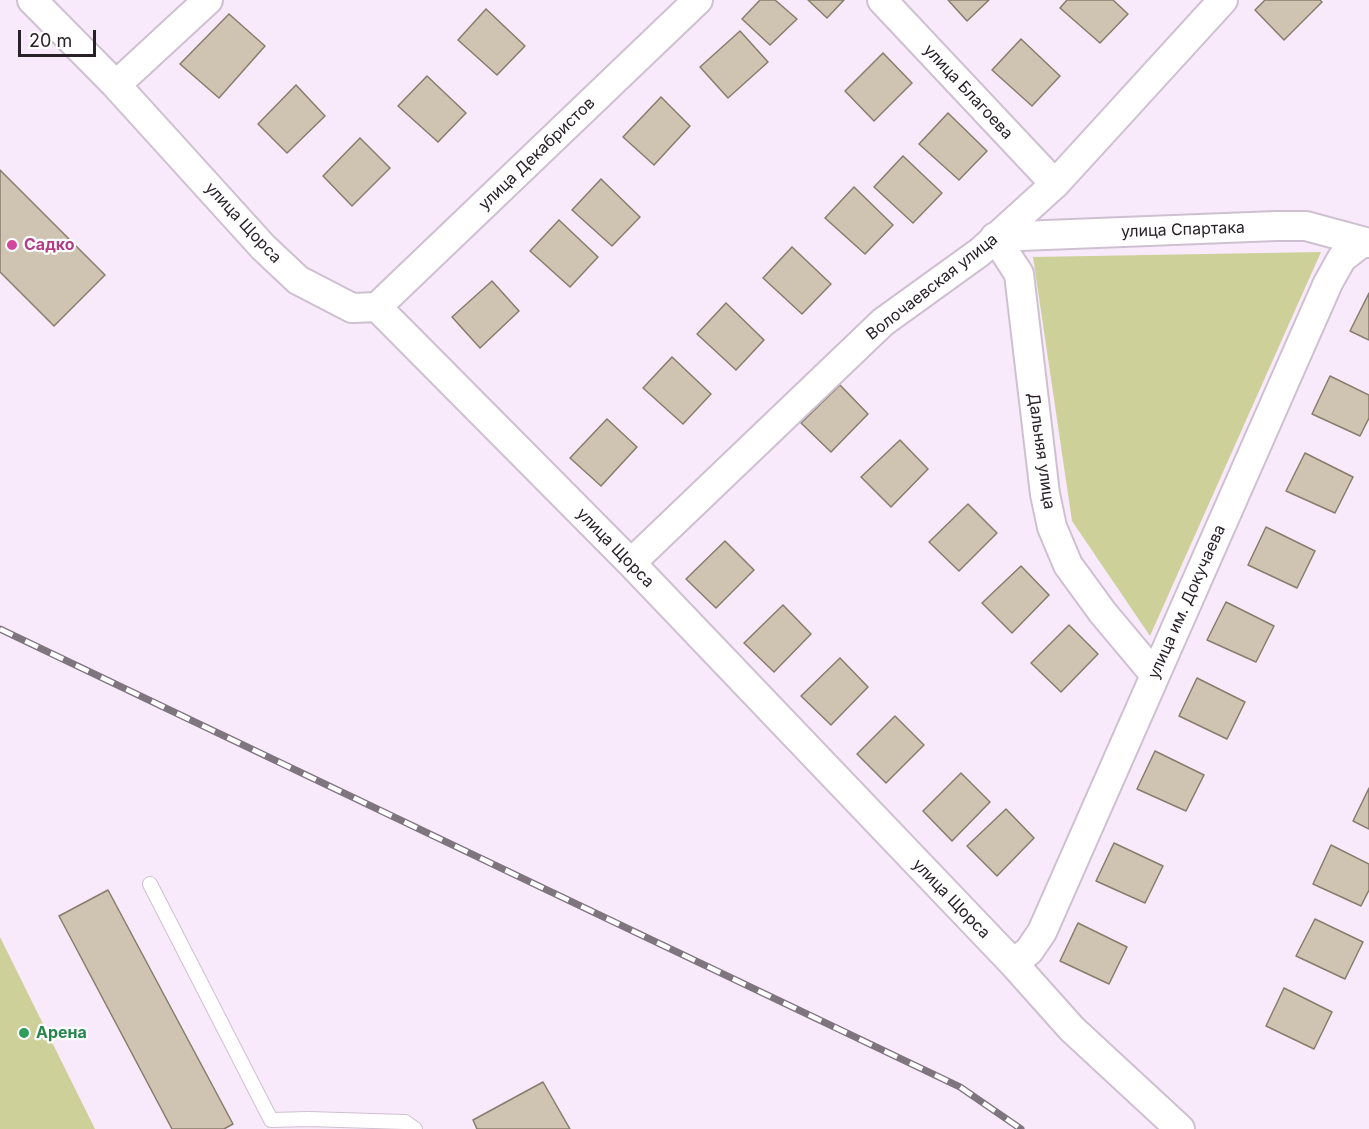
<!DOCTYPE html>
<meta charset="utf-8">
<style>
body{margin:0}
#map{position:relative;width:1369px;height:1129px;overflow:hidden;background:#f9eafb;font-family:Inter,sans-serif}
canvas{display:block}
.scale{position:absolute;left:18px;top:30px;width:78px;height:27px;box-sizing:border-box;border:3px solid #282228;border-top:0;padding-left:8px;font-size:18px;line-height:21px;white-space:nowrap;color:#282228;-webkit-text-stroke:4px #fff;paint-order:stroke}
</style>
<div id="map">
<canvas width="1369" height="1129"></canvas>
<div class="scale">20 m</div>
</div>
<script>
const context = document.querySelector('canvas').getContext('2d');
context.lineJoin = 'round';
function paint(path, color) { context.fillStyle = color; context.fill(path, 'evenodd'); }
const toPath = rows => new Path2D(rows.map(r => 'M' + r).join(''));
function stroke(path, color, width, dash) { context.strokeStyle = color; context.lineWidth = width; context.lineCap = dash ? 'butt' : 'round'; context.setLineDash(dash || []); context.stroke(path); }
function drawText(font, color, halo, rows, align = 'center') {
  context.font = font + ' Inter,sans-serif'; context.lineWidth = 4.5; context.setLineDash([]); context.textBaseline = 'middle'; context.strokeStyle = halo; context.fillStyle = color; for (const [text, x, y, turn = 0] of rows) {
    context.save(); context.translate(x, y); context.rotate((+turn || 0) * Math.PI / 180); context.textAlign = isNaN(turn) ? turn : align; if (halo) context.strokeText(text, 0, 0); context.fillText(text, 0, 0); context.restore();
  }
}
paint(toPath([
 [1321,252,1150,636,1072,521,1033,257],
 [0,937,95,1129,0,1129]
]), '#cdd098');
const building = toPath([
 [760,0,775,0,797,19,770,45,742,19,760,0],
 [808,0,844,0,827,18,808,0],
 [948,0,989,0,967,21,948,0],
 [1067,0,1113,0,1128,14,1100,43,1060,8,1067,0],
 [1265,0,1320,0,1322,2,1284,40,1255,10,1265,0],
 [486,9,525,46,497,75,458,40,486,9],
 [229,14,265,46,219,98,180,64,229,14],
 [740,31,768,62,728,98,700,67,740,31],
 [1021,39,1060,76,1032,106,992,70,1021,39],
 [883,53,912,83,874,121,845,91,883,53],
 [427,76,466,113,438,142,398,106,427,76],
 [296,85,325,116,287,153,258,124,296,85],
 [661,97,690,126,654,165,623,137,661,97],
 [948,113,987,151,959,180,919,144,948,113],
 [360,138,390,168,352,206,323,176,360,138],
 [903,156,942,193,913,223,874,187,903,156],
 [0,170,105,275,54,326,0,272,0,170],
 [601,179,640,217,612,246,572,210,601,179],
 [854,187,893,225,865,254,825,218,854,187],
 [559,220,598,257,570,287,530,251,559,220],
 [792,247,831,284,802,314,763,278,792,247],
 [492,281,519,311,480,348,452,317,492,281],
 [1369,293,1369,340,1350,331,1369,293],
 [726,303,764,340,736,370,697,334,726,303],
 [672,357,711,394,683,424,643,388,672,357],
 [1330,376,1369,395,1369,418,1360,436,1312,414,1330,376],
 [840,385,868,414,831,452,801,423,840,385],
 [607,419,637,447,601,486,570,458,607,419],
 [900,440,928,469,891,507,861,477,900,440],
 [1305,453,1353,477,1335,513,1286,491,1305,453],
 [968,504,997,533,959,571,929,542,968,504],
 [1266,527,1315,551,1297,588,1248,565,1266,527],
 [725,541,754,570,716,608,686,579,725,541],
 [1021,566,1049,595,1012,633,982,603,1021,566],
 [1226,602,1274,626,1256,662,1207,640,1226,602],
 [783,605,811,634,774,672,744,643,783,605],
 [1069,625,1098,654,1061,692,1031,663,1069,625],
 [840,658,868,687,831,725,801,696,840,658],
 [1197,678,1245,702,1227,739,1179,716,1197,678],
 [895,716,924,745,886,783,857,754,895,716],
 [1155,751,1204,775,1186,811,1137,789,1155,751],
 [961,773,990,802,952,841,923,811,961,773],
 [1369,788,1369,829,1353,821,1369,788],
 [1006,809,1034,838,997,876,967,846,1006,809],
 [1114,843,1163,866,1145,903,1096,881,1114,843],
 [1331,845,1369,864,1369,890,1361,906,1313,884,1331,845],
 [108,890,233,1124,224,1129,172,1129,59,916,108,890],
 [1315,919,1363,942,1345,979,1296,956,1315,919],
 [1078,923,1127,947,1109,984,1060,961,1078,923],
 [1284,988,1332,1012,1314,1049,1266,1026,1284,988],
 [543,1082,570,1129,477,1129,473,1120,543,1082]
]);
paint(building, '#cfc3b1');
stroke(building, '#887d6d', 1.5);
const service = toPath([
 [150,884,271,1120,309,1119,405,1122,415,1129]
]);
const minor = toPath([
 [32,0,116,85,263,247,298,280,352,308,377,307,631,563,1013,963,1072,1029,1180,1129],
 [882,0,1055,184],
 [116,85,208,0],
 [995,237,1019,274,1045,494,1052,527,1068,565,1103,613,1155,675],
 [995,237,1276,226,1306,226,1369,243],
 [377,307,698,0],
 [631,563,883,322,980,252,1055,184,1223,0],
 [1013,963,1029,951,1042,932,1328,283,1342,258,1363,242]
]);
stroke(service, '#cec0d0', 16);
stroke(minor, '#cec0d0', 32);
stroke(service, '#fff', 14);
stroke(minor, '#fff', 28);
const rail = toPath([
 [0,629,960,1087,1021,1129]
]);
stroke(rail, '#7e757f', 7);
stroke(rail, '#fff', 4.5, [14]);
for (const [x, y, r, color] of [
 [12,245,6,"#d1479c"],
 [24,1033,6,"#2e9e5b"]
]) { const dot = new Path2D(); dot.arc(x, y, r, 0, 2 * Math.PI); context.fillStyle = color; context.fill(dot); stroke(dot, '#fff', 2); }
drawText('16px', '#282228', '#fff', [
 ["улица Благоева",968,92,47],
 ["улица Декабристов",537,154,-44],
 ["улица Щорса",243,223,47],
 ["улица Спартака",1183,230,-2],
 ["Волочаевская улица",932,287,-38],
 ["Дальняя улица",1041,451,82],
 ["улица Щорса",615,548,46],
 ["улица им. Докучаева",1187,602,-66],
 ["улица Щорса",951,899,46]
]);
drawText('bold 16px', '#b23c85', '#fff', [
 ["Садко",24,245]
], 'left');
drawText('bold 16px', '#27864d', '#fff', [
 ["Арена",36,1033]
], 'left');
</script>
